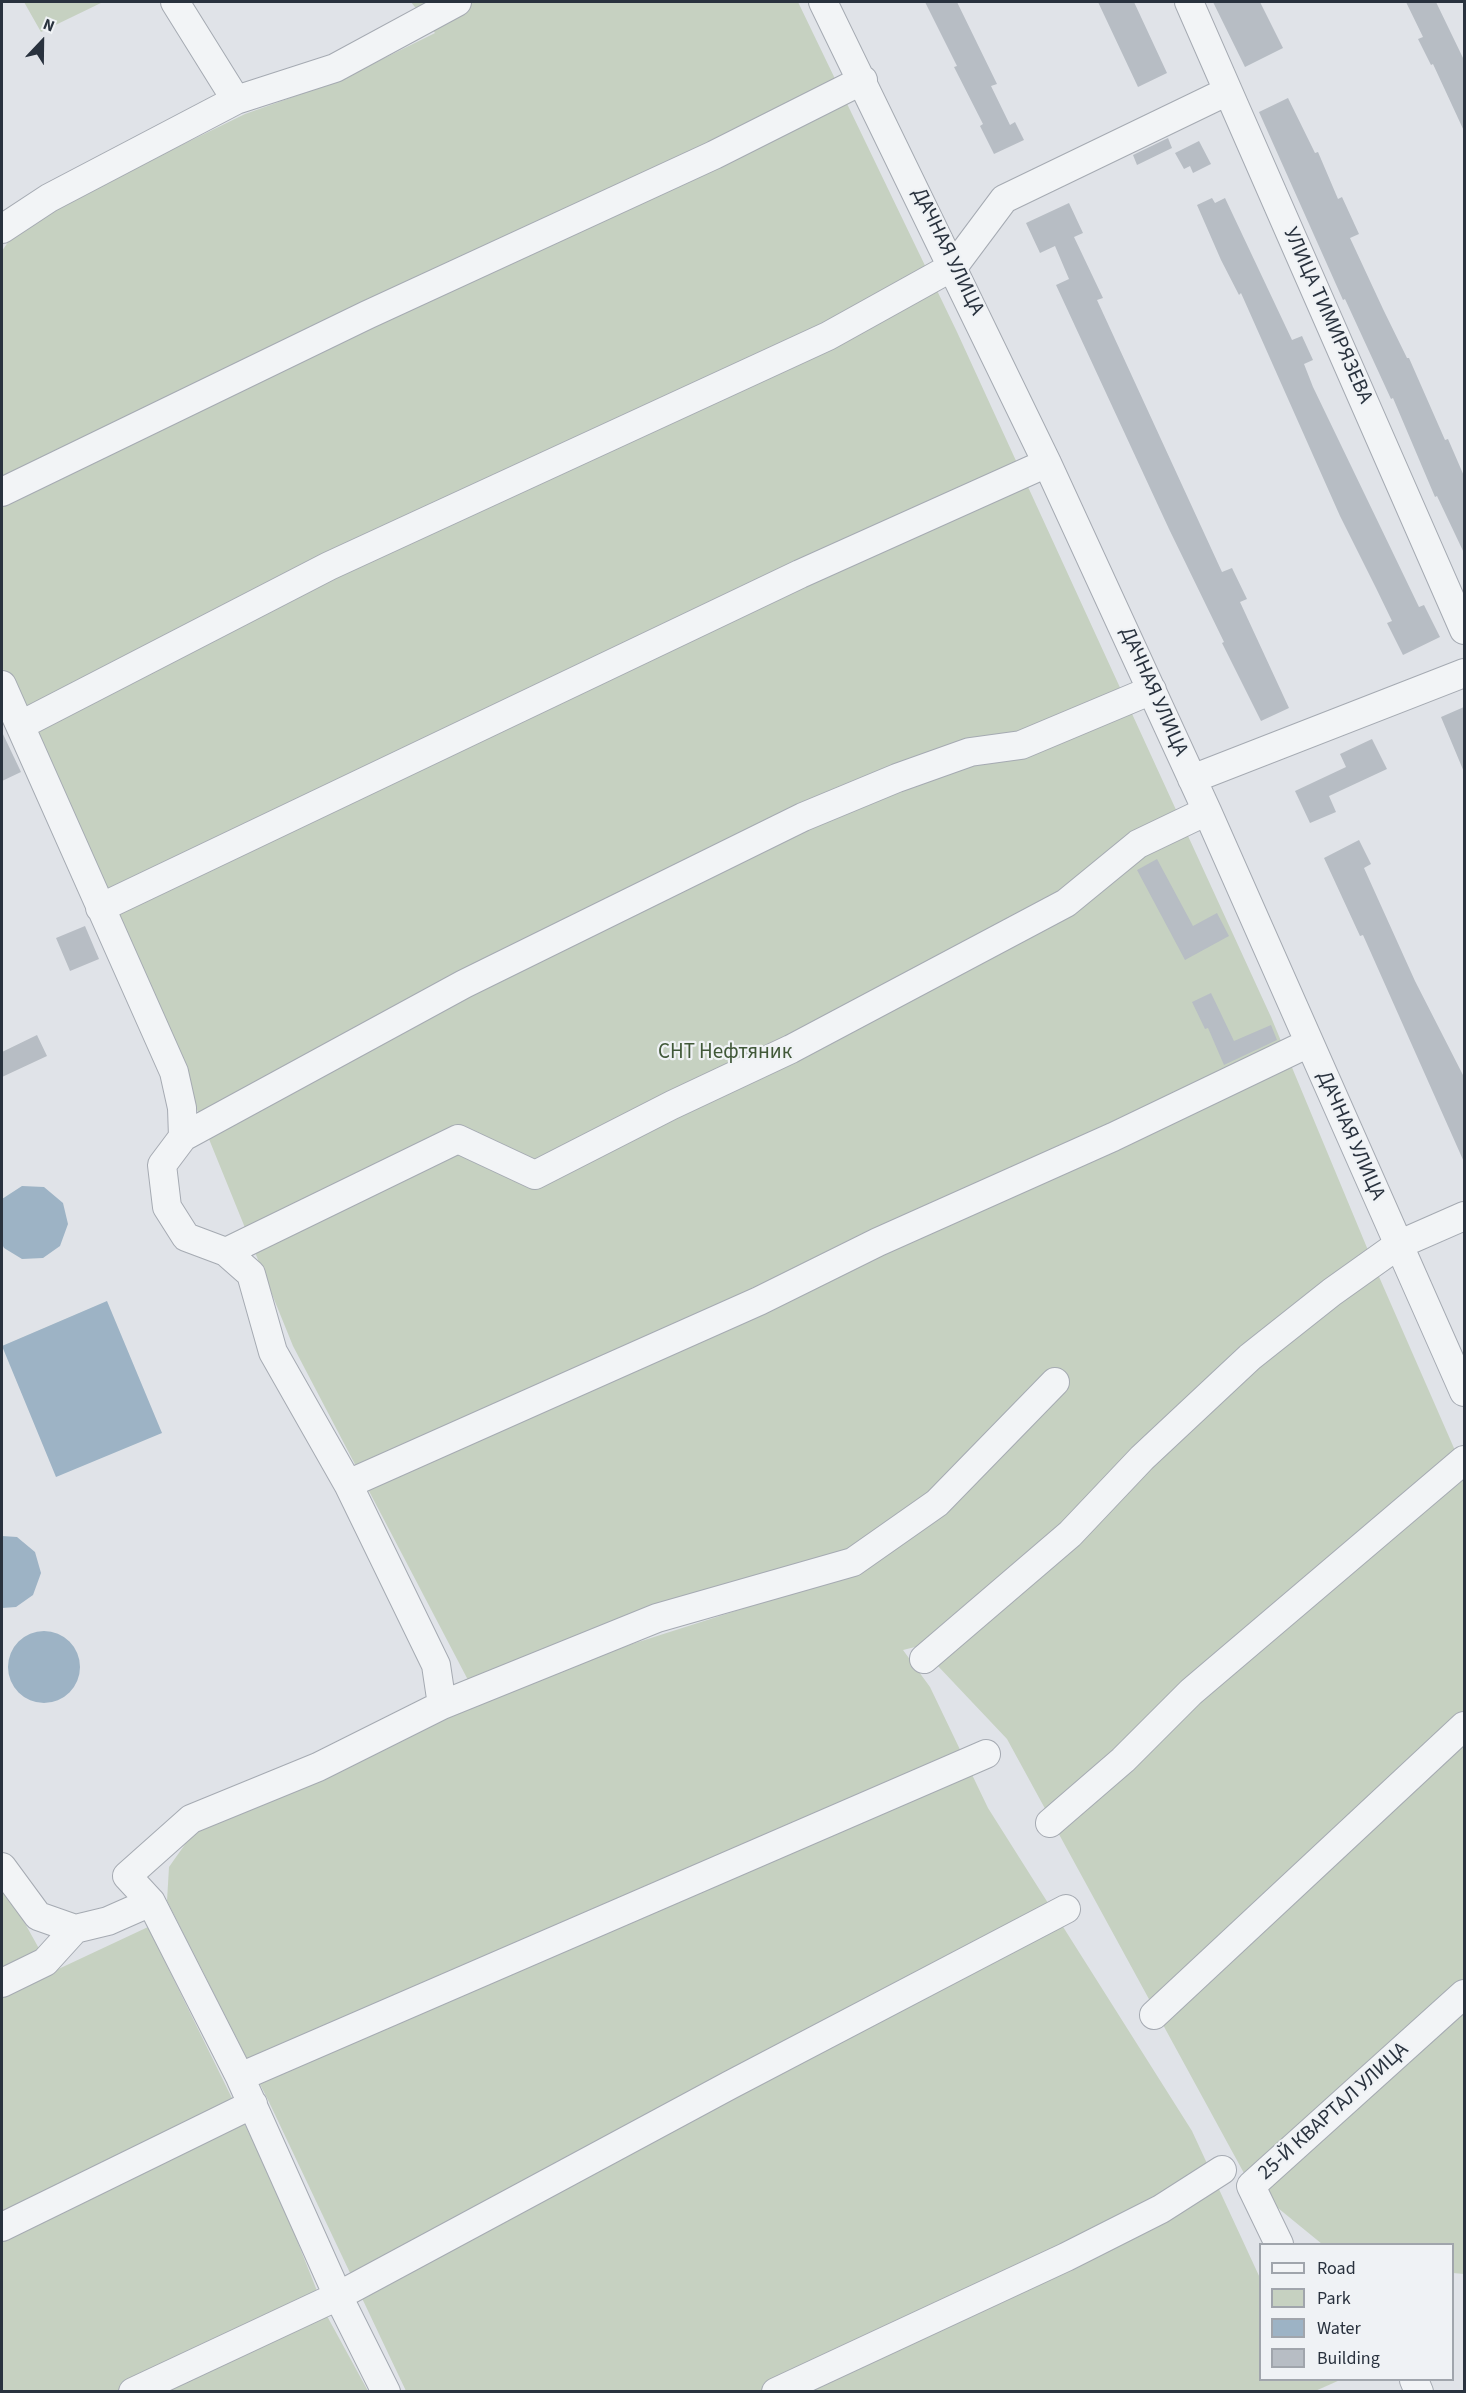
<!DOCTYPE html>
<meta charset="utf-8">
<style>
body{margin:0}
#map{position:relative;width:1466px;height:2393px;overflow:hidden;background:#e0e3e8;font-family:"Source Sans 3",sans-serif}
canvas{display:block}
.frame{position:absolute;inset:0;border:3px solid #29323e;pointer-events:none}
.legend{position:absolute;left:1259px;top:2243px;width:195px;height:138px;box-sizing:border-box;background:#eff2f5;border:2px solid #a0a5ac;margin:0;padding:8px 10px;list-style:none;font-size:18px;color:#29323e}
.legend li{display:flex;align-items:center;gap:12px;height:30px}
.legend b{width:30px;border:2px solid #a0a5ac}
.north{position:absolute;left:12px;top:12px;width:60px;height:60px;-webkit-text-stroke:4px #eff2f5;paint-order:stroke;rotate:22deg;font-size:16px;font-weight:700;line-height:24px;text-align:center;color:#29323e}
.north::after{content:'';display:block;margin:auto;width:21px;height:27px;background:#29323e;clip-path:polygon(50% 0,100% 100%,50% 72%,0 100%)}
</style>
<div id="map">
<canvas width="1466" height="2393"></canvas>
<div class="frame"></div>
<ul class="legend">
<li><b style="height:8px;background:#f2f4f6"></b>Road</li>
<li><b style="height:16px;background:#c6d1c1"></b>Park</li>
<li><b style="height:16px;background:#9db3c5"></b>Water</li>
<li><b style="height:16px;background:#b7bdc4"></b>Building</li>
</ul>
<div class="north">N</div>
</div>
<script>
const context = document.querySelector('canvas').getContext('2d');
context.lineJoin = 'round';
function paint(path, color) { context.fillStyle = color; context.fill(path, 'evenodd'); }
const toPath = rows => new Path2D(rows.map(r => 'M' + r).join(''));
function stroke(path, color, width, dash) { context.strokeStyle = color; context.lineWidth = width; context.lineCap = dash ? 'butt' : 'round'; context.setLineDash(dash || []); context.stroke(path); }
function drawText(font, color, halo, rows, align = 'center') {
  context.font = font + ' "Source Sans 3",sans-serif'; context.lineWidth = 4.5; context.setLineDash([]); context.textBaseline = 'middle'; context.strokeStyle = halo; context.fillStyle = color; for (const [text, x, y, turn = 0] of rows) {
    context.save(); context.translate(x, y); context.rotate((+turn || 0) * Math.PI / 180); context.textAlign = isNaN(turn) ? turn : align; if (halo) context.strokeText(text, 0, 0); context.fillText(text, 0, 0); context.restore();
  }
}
paint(toPath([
 [24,2,103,2,41,32],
 [411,2,798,2,957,332,1271,1017,1380,1279,1464,1471,1464,2274,1453,2273,1452,2244,1322,2244,1251,2186,1007,1739,919,1646,903,1650,930,1687,988,1808,1192,2131,1260,2278,1260,2380,1340,2380,1313,2392,406,2391,269,2102,167,1901,169,1867,193,1833,447,1717,582,1660,848,1575,468,1680,293,1346,157,1011,2,667,2,251,12,236,55,207,245,114,338,81,435,33],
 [2,1882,52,1972,148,1927,277,2190,327,2316,368,2391,2,2391]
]), '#c6d1c1');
paint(toPath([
 [22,1186,44,1187,63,1203,68,1224,60,1246,43,1258,22,1259,4,1248,2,1244,2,1199],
 [107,1301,162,1433,56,1477,2,1346],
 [2,1536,17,1537,35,1552,41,1573,33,1595,16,1607,2,1608],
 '8 1667a36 36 0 1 1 72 0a36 36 0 1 1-72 0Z'
]), '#9db3c5');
paint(toPath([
 [925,2,957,2,997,84,991,86,1010,125,1015,122,1024,140,994,154,980,126,983,124,954,67,957,66],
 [1098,2,1134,2,1167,73,1138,87],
 [1213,2,1260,2,1283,48,1245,67],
 [1406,2,1436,2,1464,60,1464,131,1433,64,1431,65,1418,39,1423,37],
 [1288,98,1315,153,1318,152,1338,199,1342,197,1359,234,1350,238,1383,309,1407,358,1409,358,1445,440,1448,439,1464,476,1464,553,1437,496,1435,497,1393,398,1391,399,1345,299,1343,300,1259,112],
 [1168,138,1172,148,1137,165,1133,155],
 [1199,141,1211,164,1193,173,1190,166,1184,169,1175,153],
 [1212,198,1215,203,1225,198,1292,340,1302,336,1313,360,1304,364,1313,387,1419,607,1424,605,1440,637,1403,655,1387,623,1392,621,1376,588,1340,516,1241,293,1239,295,1221,260,1197,205],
 [1069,203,1083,233,1074,237,1103,298,1097,300,1222,572,1232,568,1247,599,1240,602,1289,708,1261,721,1222,643,1224,642,1169,529,1056,285,1069,279,1055,246,1040,253,1026,223],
 [1464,707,1464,772,1441,717],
 [2,732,21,772,2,781],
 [1372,739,1387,769,1329,796,1336,812,1310,823,1295,791,1346,767,1340,754],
 [1359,840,1371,864,1364,868,1415,981,1464,1077,1464,1162,1363,935,1360,936,1324,858],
 [1157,859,1193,926,1217,913,1229,936,1185,960,1137,870],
 [85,926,99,959,70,971,56,938],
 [1211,993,1234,1041,1271,1025,1277,1040,1224,1065,1208,1028,1205,1029,1192,1002],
 [37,1035,47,1056,2,1077,2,1052]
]), '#b7bdc4');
const minor = toPath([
 [175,2,236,100],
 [823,2,1047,463,1207,811,1464,1392],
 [1189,2,1464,630],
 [2,229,49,198,236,100,335,68,457,2],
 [2,492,367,315,714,155,863,80],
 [2,685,174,1072,182,1108,183,1137,162,1165,167,1207,186,1237,226,1252,251,1274,273,1352,348,1484,436,1665,442,1705],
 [21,725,329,566,828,336,954,266,1004,199,1228,91],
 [1192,779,1464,673],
 [100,908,800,574,1047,463],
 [183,1137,464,984,803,817,897,778,970,752,1021,745,1152,690],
 [226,1252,458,1139,535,1175,672,1105,791,1049,1066,903,1138,844,1207,811],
 [348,1484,759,1301,878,1242,1113,1137,1309,1043],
 [924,1659,1070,1534,1142,1458,1250,1357,1332,1292,1398,1245,1464,1216],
 [1050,1823,1123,1760,1191,1692,1464,1460],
 [2,1867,38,1916,75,1929,108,1921,151,1902],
 [2,1983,45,1962,75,1929],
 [1154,2015,1464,1726],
 [240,2077,986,1754],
 [2,2227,253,2104],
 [1279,2244,1251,2186,1464,1994],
 [1414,2380,1419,2392],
 [133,2392,338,2296,730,2085,1066,1909],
 [386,2392,338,2296,240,2077,151,1902,127,1876,191,1819,318,1767,442,1705,657,1618,853,1562,937,1503,1055,1382],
 [776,2392,1066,2257,1161,2209,1222,2170]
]);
stroke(minor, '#a5aab2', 30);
stroke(minor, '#f2f4f6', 28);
drawText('21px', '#29323e', '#eff2f5', [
 ["ДАЧНАЯ УЛИЦА",947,252,64],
 ["УЛИЦА ТИМИРЯЗЕВА",1327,316,66],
 ["ДАЧНАЯ УЛИЦА",1153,692,66],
 ["ДАЧНАЯ УЛИЦА",1350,1136,66],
 ["25-Й КВАРТАЛ УЛИЦА",1334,2112,-42]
]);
drawText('21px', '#405838', '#eff2f5', [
 ["СНТ Нефтяник",725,1053]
]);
</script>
